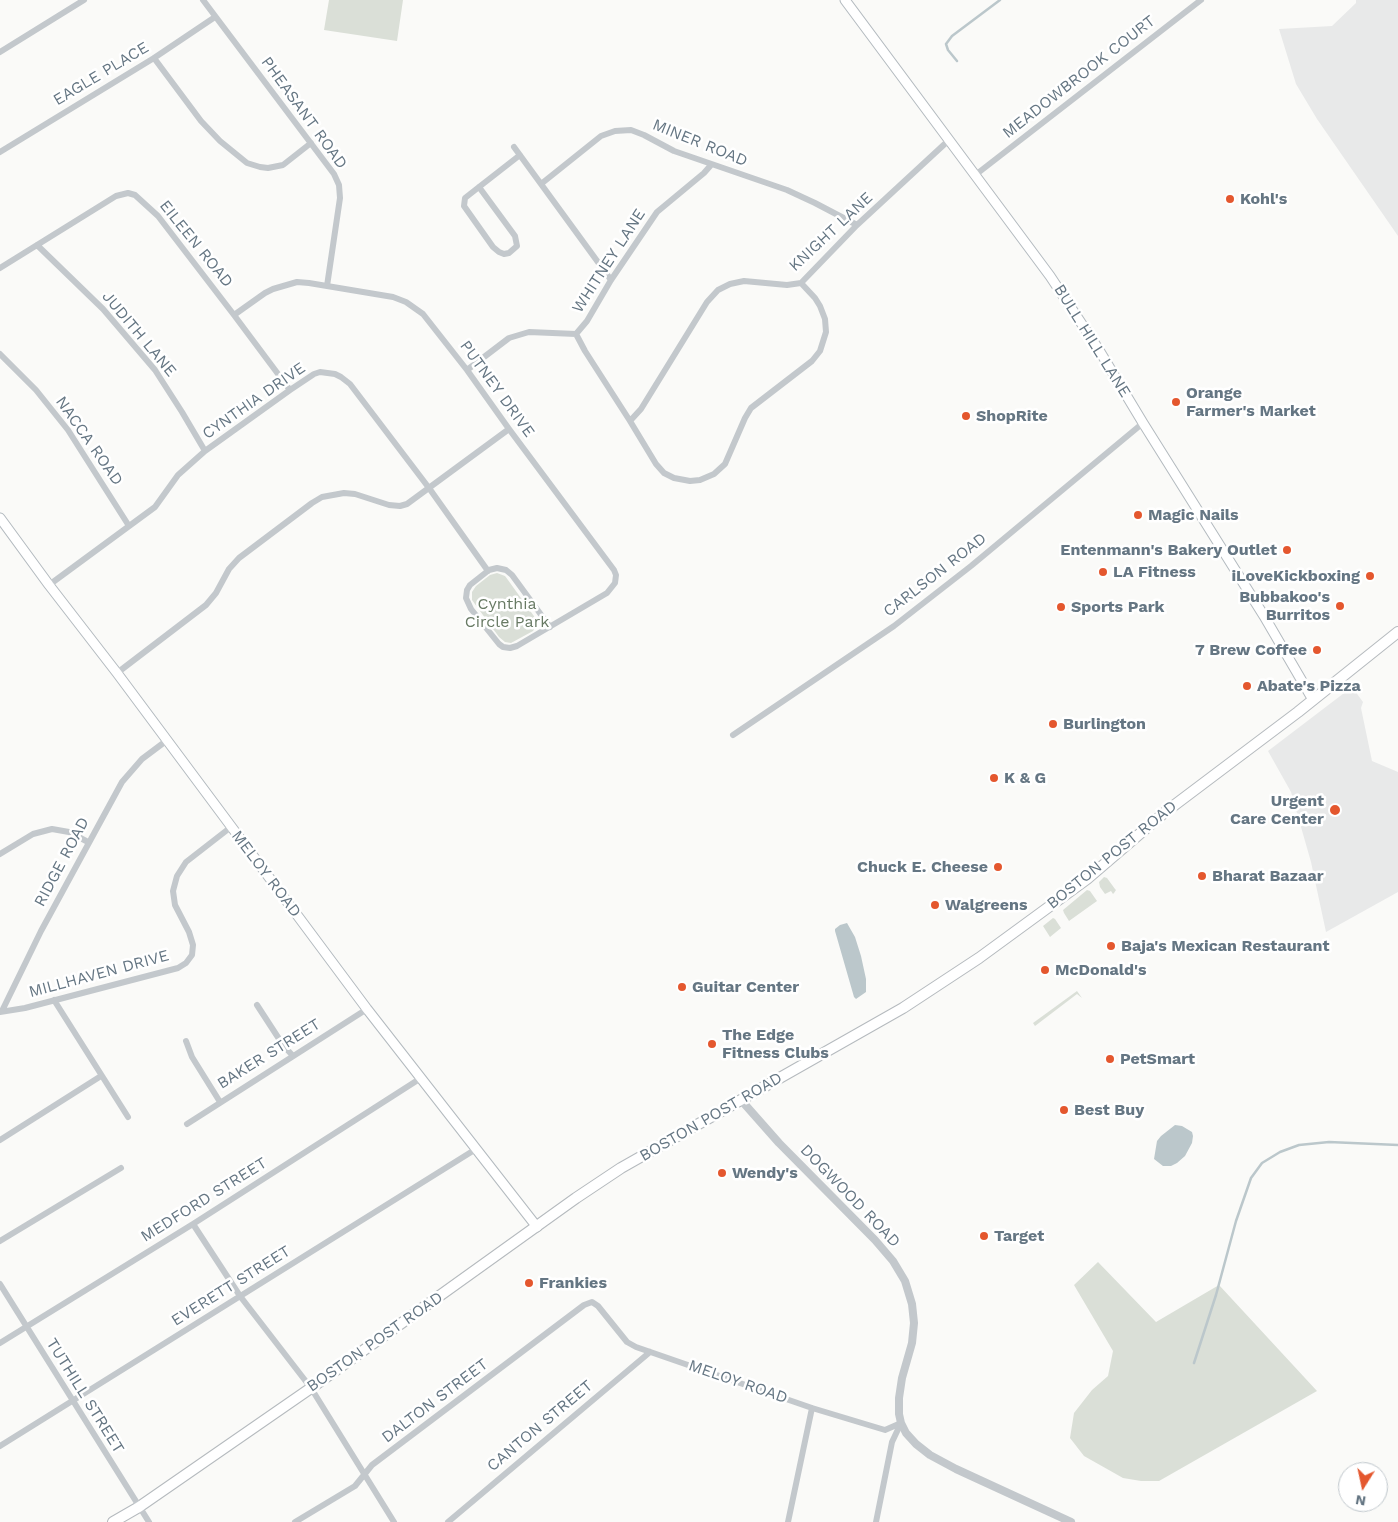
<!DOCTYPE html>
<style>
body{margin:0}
#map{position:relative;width:1398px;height:1522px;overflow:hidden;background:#fafaf8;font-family:"Work Sans",sans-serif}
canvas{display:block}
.north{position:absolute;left:1338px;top:1462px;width:50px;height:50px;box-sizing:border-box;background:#fff;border:1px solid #c1c8cd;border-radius:50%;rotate:190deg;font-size:14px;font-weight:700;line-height:20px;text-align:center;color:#657683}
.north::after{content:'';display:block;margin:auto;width:18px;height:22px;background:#e4572e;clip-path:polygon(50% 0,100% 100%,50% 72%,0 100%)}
</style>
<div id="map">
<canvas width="1398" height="1522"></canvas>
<div class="north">N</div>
</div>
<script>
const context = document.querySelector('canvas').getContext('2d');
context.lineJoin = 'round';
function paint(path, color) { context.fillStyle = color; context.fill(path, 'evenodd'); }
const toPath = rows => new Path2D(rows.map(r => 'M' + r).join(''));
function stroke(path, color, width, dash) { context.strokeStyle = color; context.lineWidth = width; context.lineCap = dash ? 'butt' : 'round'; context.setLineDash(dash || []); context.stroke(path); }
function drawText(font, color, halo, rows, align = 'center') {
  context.font = font + ' "Work Sans",sans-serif'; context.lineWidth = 5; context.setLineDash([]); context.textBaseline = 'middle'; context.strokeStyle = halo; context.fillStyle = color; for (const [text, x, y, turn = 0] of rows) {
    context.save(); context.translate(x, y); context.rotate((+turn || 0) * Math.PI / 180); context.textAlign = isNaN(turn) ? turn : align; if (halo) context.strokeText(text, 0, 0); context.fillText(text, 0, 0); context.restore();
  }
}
paint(toPath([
 [1356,0,1398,0,1398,236,1317,119,1296,84,1279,29,1332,26,1356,3],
 [1352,687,1363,702,1361,708,1372,761,1398,772,1398,892,1326,932,1311,862,1291,792,1268,751]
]), '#e8e9e9');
paint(toPath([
 [329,0,403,0,397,41,324,30],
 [497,573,505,576,508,580,536,619,537,624,533,631,511,643,505,642,499,637,472,600,472,592,476,586,490,575],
 [1104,877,1107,878,1115,889,1116,890,1114,893,1113,894,1111,891,1105,894,1100,887,1099,882],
 [1087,890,1090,891,1097,901,1069,921,1064,913,1063,910],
 [1053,918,1055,919,1061,928,1050,937,1043,926],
 [1077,991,1082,998,1077,994,1035,1026,1033,1023],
 [1098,1262,1156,1322,1219,1285,1317,1391,1159,1481,1141,1481,1123,1478,1084,1456,1070,1438,1074,1413,1092,1390,1108,1376,1113,1351,1074,1285]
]), '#dadfd7');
paint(toPath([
 [847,923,855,937,861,956,866,979,866,992,856,999,854,997,835,931,835,929,840,925],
 [1175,1125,1182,1126,1192,1132,1193,1136,1192,1143,1185,1156,1177,1163,1171,1166,1163,1166,1154,1159,1157,1141,1161,1136]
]), '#bbc7cb');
stroke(toPath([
 [957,61,948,50,946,44,952,36,1000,0],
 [1194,1363,1216,1295,1236,1221,1251,1178,1262,1163,1280,1152,1299,1145,1329,1142,1398,1145]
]), '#bbc7cb', 2.5);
const secondary = toPath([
 [845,0,1050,276,1099,350,1143,423,1264,616,1313,700],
 [0,518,49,585,117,673,367,1009,537,1227]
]);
const primary = toPath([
 [113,1522,139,1507,311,1388,576,1198,621,1168,903,1008,979,958,1087,879,1164,813,1298,712,1398,632]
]);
stroke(secondary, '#b3babf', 11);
stroke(primary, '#b5babe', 12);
stroke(toPath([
 [203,0,334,174,339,185,340,198,327,286],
 [0,52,84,0],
 [154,58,201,121,220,141,247,163,260,167,268,168,283,165,311,143],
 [514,147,611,280],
 [0,152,154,58,215,17],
 [974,176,1201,0],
 [541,184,601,136,615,131,631,130,644,135,674,151,787,190,815,203,857,225],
 [479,187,515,236,517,246,509,253,504,254,499,252,493,247,464,206,465,198,479,187],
 [479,187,520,155],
 [37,245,103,309,155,370,182,412,205,451],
 [0,268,116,196,128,193,135,195,158,216,234,315,290,390],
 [234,315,265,293,273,289,297,282,309,283,393,297,406,302,423,314,467,370,509,429,614,570,616,575,615,583,607,593,517,646,510,648,503,647,499,644,471,609,466,598,467,590,470,585,489,570,497,568,506,570,512,575,550,627],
 [576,334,585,351,630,421,656,464,664,473,674,478,690,481,700,480,714,474,725,464,745,418,751,408,812,361,820,351,826,332,825,319,820,306,815,298,801,283],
 [0,354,36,390,68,430,129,526],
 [467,370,509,338,529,332,576,334,587,321,611,280,657,212,704,173,711,165],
 [630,421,641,409,707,302,718,290,730,284,744,281,787,285,801,283,857,225,949,140],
 [49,585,155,507,178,475,205,451,290,390,314,374,320,372,335,374,341,377,350,384,429,488,488,571],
 [117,673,206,605,216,593,229,569,239,558,312,503,322,497,344,493,355,494,389,505,400,506,407,504,509,429],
 [733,735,894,626,971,566,1143,423],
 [0,854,33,834,52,829,69,832,88,842],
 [54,1000,128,1117],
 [257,1005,283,1045,293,1056],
 [2,1011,41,931,122,782,142,759,166,741],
 [0,1012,25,1008,178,968,186,963,192,955,193,945,189,932,175,905,173,891,177,876,186,862,231,827],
 [186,1041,192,1057,220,1102],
 [187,1124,367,1009],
 [0,1140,101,1076],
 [193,1224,240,1296,311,1388,394,1522],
 [0,1241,121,1168],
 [0,1284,149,1522],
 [0,1343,193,1224,421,1078],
 [0,1446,476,1149],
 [295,1522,355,1486,372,1465,584,1305,592,1302,598,1306,627,1342,636,1347,812,1408,885,1430,901,1423],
 [448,1522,650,1352],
 [788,1522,812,1408],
 [876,1522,892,1442,901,1423]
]), '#c3c8cc', 6);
stroke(toPath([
 [741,1100,779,1143,875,1240,893,1261,905,1281,912,1304,914,1323,912,1343,902,1378,899,1398,899,1414,901,1423,906,1433,916,1444,930,1455,956,1469,1071,1522]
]), '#c3c8cc', 8);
stroke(secondary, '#fff', 9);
stroke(primary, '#fff', 10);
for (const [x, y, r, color] of [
 [1230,199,5,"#e4572e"],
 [1176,402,5,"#e4572e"],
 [966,416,5,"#e4572e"],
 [1138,515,5,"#e4572e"],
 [1287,550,5,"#e4572e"],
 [1103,572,5,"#e4572e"],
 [1370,576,5,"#e4572e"],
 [1340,606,5,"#e4572e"],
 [1061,607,5,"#e4572e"],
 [1317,650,5,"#e4572e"],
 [1247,686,5,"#e4572e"],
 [1053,724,5,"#e4572e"],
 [994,778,5,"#e4572e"],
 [1335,810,6,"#e4572e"],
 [998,867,5,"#e4572e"],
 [1202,876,5,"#e4572e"],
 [935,905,5,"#e4572e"],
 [1111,946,5,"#e4572e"],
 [1045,970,5,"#e4572e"],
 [682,987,5,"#e4572e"],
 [712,1044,5,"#e4572e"],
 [1110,1059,5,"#e4572e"],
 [1064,1110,5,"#e4572e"],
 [722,1173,5,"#e4572e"],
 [984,1236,5,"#e4572e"],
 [529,1283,5,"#e4572e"]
]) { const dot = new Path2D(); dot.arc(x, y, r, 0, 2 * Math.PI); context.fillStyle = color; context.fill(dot); stroke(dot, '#fff', 2); }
drawText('16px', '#657683', '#fff', [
 ["EAGLE PLACE",101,74,-31],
 ["MEADOWBROOK COURT",1079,77,-38],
 ["PHEASANT ROAD",304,113,54],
 ["MINER ROAD",700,143,22],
 ["KNIGHT LANE",831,232,-43],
 ["EILEEN ROAD",196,244,51],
 ["WHITNEY LANE",609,261,-57],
 ["JUDITH LANE",139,334,50],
 ["BULL HILL LANE",1092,341,58],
 ["PUTNEY DRIVE",497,389,54],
 ["CYNTHIA DRIVE",254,401,-35],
 ["NACCA ROAD",89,441,55],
 ["CARLSON ROAD",935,575,-38],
 ["BOSTON POST ROAD",1112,855,-39],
 ["RIDGE ROAD",62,862,-62],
 ["MELOY ROAD",266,874,53],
 ["MILLHAVEN DRIVE",99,974,-15],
 ["BAKER STREET",269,1054,-32],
 ["BOSTON POST ROAD",711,1117,-30],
 ["DOGWOOD ROAD",850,1196,46],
 ["MEDFORD STREET",204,1200,-32],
 ["EVERETT STREET",231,1286,-32],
 ["BOSTON POST ROAD",375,1342,-35],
 ["MELOY ROAD",738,1382,19],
 ["TUTHILL STREET",85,1396,58],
 ["DALTON STREET",435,1401,-37],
 ["CANTON STREET",540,1426,-40]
]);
drawText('bold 16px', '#657683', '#fff', [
 ["Kohl's",1240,199],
 ["Orange",1186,393],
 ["Farmer's Market",1186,411],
 ["ShopRite",976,416],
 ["Magic Nails",1148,515],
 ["Entenmann's Bakery Outlet",1277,550,"right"],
 ["LA Fitness",1113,572],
 ["iLoveKickboxing",1360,576,"right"],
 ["Bubbakoo's",1330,597,"right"],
 ["Burritos",1330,615,"right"],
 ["Sports Park",1071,607],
 ["7 Brew Coffee",1307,650,"right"],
 ["Abate's Pizza",1257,686],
 ["Burlington",1063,724],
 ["K & G",1004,778],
 ["Urgent",1324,801,"right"],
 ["Care Center",1324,819,"right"],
 ["Chuck E. Cheese",988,867,"right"],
 ["Bharat Bazaar",1212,876],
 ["Walgreens",945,905],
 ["Baja's Mexican Restaurant",1121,946],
 ["McDonald's",1055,970],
 ["Guitar Center",692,987],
 ["The Edge",722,1035],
 ["Fitness Clubs",722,1053],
 ["PetSmart",1120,1059],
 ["Best Buy",1074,1110],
 ["Wendy's",732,1173],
 ["Target",994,1236],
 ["Frankies",539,1283]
], 'left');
drawText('16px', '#687a64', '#fff', [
 ["Cynthia",507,604],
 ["Circle Park",507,622]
]);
</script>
